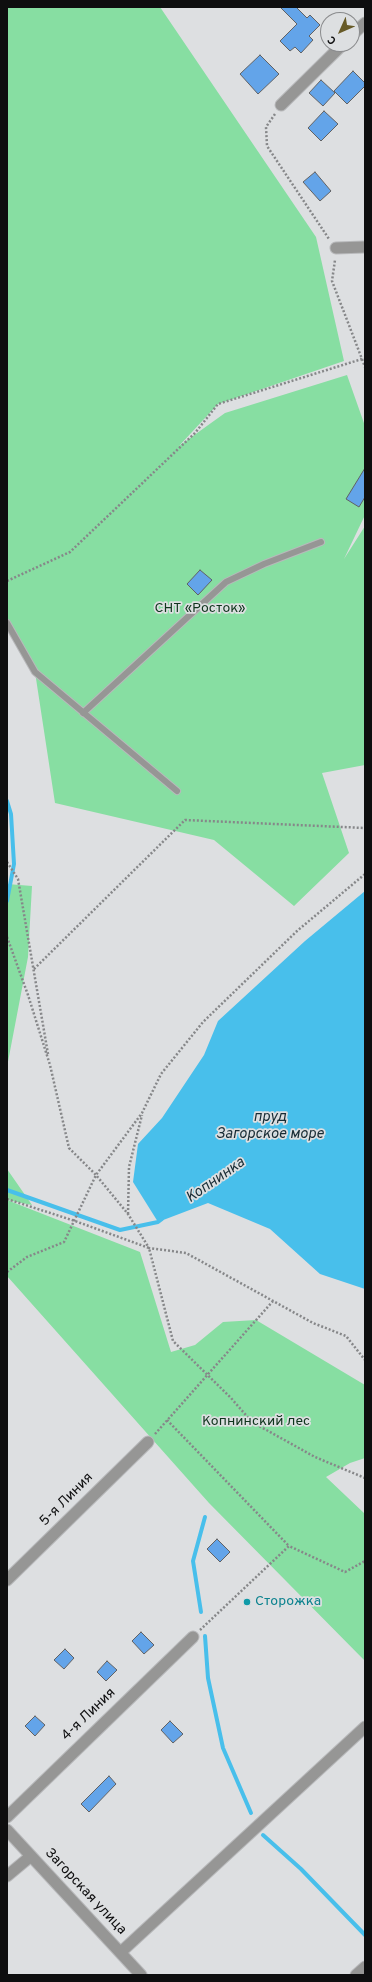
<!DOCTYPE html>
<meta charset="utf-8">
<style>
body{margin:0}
#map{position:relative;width:372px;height:1982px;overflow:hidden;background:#dddfe1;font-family:Overpass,sans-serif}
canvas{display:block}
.frame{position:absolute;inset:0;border:8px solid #0e0e0f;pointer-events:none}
.north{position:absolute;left:320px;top:12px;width:40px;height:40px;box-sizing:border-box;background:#dddfe1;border:1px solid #8a8b8d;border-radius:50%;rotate:225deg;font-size:11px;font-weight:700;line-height:16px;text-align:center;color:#0e0e0f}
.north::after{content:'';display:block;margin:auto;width:14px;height:18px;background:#675a27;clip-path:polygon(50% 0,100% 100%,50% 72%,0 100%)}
</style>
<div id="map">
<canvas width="372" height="1982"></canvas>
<div class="frame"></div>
<div class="north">С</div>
</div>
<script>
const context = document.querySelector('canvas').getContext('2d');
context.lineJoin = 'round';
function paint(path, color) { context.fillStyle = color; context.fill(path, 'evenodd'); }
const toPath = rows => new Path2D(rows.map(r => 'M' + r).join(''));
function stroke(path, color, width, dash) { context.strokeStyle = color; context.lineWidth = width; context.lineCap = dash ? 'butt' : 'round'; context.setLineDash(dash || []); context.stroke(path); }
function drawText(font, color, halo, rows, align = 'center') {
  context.font = font + ' Overpass,sans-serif'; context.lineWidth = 3.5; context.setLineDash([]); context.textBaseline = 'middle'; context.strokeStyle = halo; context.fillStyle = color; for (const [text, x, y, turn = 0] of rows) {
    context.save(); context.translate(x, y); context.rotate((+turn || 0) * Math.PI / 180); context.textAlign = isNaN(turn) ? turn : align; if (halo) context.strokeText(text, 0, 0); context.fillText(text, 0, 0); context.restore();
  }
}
paint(toPath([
 [7,7,160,7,316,237,344,361,218,404,179,446,225,413,347,375,365,426,365,515,344,559,365,526,365,765,322,773,349,853,294,906,214,840,55,803,35,672,7,623],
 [7,884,32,886,28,957,7,1067],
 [7,1169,32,1205,7,1200],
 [7,1200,140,1252,171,1352,195,1345,223,1322,256,1320,365,1385,365,1458,350,1463,326,1477,365,1514,365,1661,209,1503,7,1276]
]), '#87dea2');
paint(toPath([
 [365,891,365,1289,320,1274,270,1229,208,1203,158,1222,133,1182,138,1144,162,1118,204,1055,218,1021,305,941]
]), '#48bfeb');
stroke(toPath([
 [7,801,11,814,14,864,7,901],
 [7,1190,120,1230,158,1222,162,1219],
 [201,1612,193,1561,205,1517],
 [205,1636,208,1678,223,1748,251,1813],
 [263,1835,301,1869,365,1935]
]), '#48bfeb', 4);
const building = toPath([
 [280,7,296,7,307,18,310,15,320,25,309,36,313,40,301,53,295,47,290,51,280,41,297,24,280,7],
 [260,55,279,74,258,94,240,74,260,55],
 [353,71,365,83,365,86,347,104,334,91,353,71],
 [321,80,335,93,323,106,309,93,321,80],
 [324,111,338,124,321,141,308,128,324,111],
 [315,172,331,191,320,201,303,182,315,172],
 [365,468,365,497,359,507,346,499,365,468],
 [200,570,212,580,198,595,187,584,200,570],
 [217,1539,230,1552,220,1562,207,1549,217,1539],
 [141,1632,154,1645,144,1654,132,1641,141,1632],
 [65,1649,74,1658,64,1669,54,1660,65,1649],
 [107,1661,117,1670,106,1681,97,1672,107,1661],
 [35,1716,45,1725,35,1736,25,1726,35,1716],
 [170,1721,183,1734,173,1743,161,1730,170,1721],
 [109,1776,116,1784,89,1812,81,1804,109,1776]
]);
paint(building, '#63a4e9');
stroke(building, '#616264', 1);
const service = toPath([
 [7,623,35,672,177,791],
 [83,713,226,582,264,564,321,542]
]);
const minor = toPath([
 [352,35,365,23],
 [281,105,343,44],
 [336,248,365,247],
 [7,1580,148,1442],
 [7,1817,193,1637],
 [7,1830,141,1975],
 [7,1876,31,1856],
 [121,1952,365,1727],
 [356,1975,365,1967]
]);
stroke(service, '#b8b9bb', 8);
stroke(minor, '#b8b9bb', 13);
stroke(toPath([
 [275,114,266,127,267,146,329,239],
 [362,359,365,367],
 [7,581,70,552,195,433,218,404,362,359,332,281,335,260],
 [7,862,18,879,48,1054],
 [7,937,28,995,50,1065,69,1148,96,1175,128,1214,149,1248,186,1253,313,1323,346,1336,365,1360],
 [34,969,185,820,365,828],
 [7,1199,75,1221,149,1248,173,1341,231,1398,252,1422,315,1457,365,1478],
 [128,1214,129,1167,142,1115],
 [7,1272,27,1257,64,1242,96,1175,142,1113,161,1074,203,1022,297,931,365,874],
 [167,1420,289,1546],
 [155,1434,273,1301],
 [200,1630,289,1546,345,1572,365,1561]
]), '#868789', 2.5, [2, 2]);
stroke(service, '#969695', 6);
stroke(minor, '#969695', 11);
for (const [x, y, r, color] of [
 [247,1602,4,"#0f9aa8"]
]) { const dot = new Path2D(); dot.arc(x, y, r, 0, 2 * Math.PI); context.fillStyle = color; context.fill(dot); stroke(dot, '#dddfe1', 1.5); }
drawText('14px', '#0f351d', '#dddfe1', [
 ["СНТ «Росток»",200,609],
 ["Копнинский лес",256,1422]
]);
drawText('14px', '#0e0e0f', '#dddfe1', [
 ["5-я Линия",67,1500,-45],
 ["4-я Линия",89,1715,-44],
 ["Загорская улица",85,1892,47]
]);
drawText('14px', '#0d838f', '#dddfe1', [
 ["Сторожка",255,1602]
], 'left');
drawText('italic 15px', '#182c35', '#dddfe1', [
 ["пруд",270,1118],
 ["Загорское море",270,1135],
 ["Копнинка",216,1181,-35]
]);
</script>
